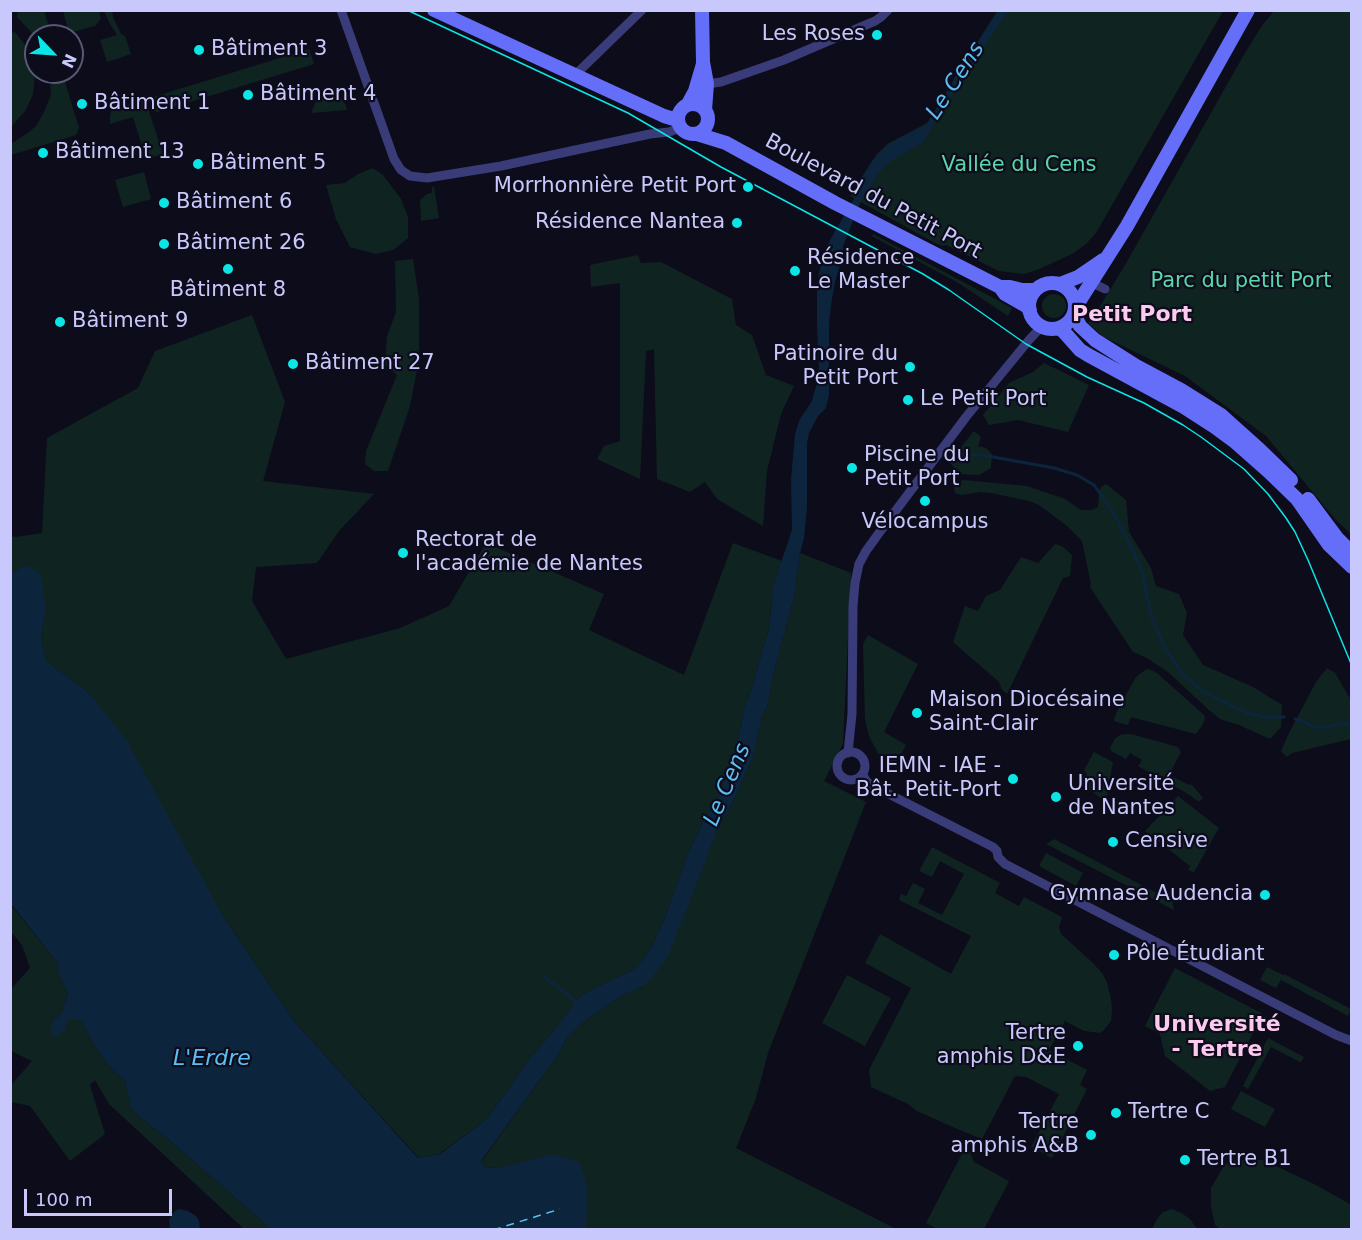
<!DOCTYPE html>
<meta charset="utf-8">
<style>
body{margin:0}
#map{position:relative;width:1362px;height:1240px;overflow:hidden;background:#0d0c1b;font-family:"DejaVu Sans",sans-serif}
canvas{display:block}
.frame{position:absolute;inset:0;border:12px solid #c9c8fc;pointer-events:none}
.north{position:absolute;left:24px;top:24px;width:60px;height:60px;box-sizing:border-box;background:#0d0c1b;border:2px solid #585775;border-radius:50%;rotate:115deg;font-size:16px;font-weight:700;line-height:24px;text-align:center;color:#c9c8fc}
.north::after{content:'';display:block;margin:auto;width:21px;height:27px;background:#0be5e5;clip-path:polygon(50% 0,100% 100%,50% 72%,0 100%)}
.scale{position:absolute;left:24px;top:1189px;width:148px;height:27px;box-sizing:border-box;border:3px solid #c9c8fc;border-top:0;padding-left:8px;font-size:18px;line-height:21px;white-space:nowrap;color:#c9c8fc;-webkit-text-stroke:4px #0d0c1b;paint-order:stroke}
</style>
<div id="map">
<canvas width="1362" height="1240"></canvas>
<div class="frame"></div>
<div class="north">N</div>
<div class="scale">100 m</div>
</div>
<script>
const context = document.querySelector('canvas').getContext('2d');
context.lineJoin = 'round';
function paint(path, color) { context.fillStyle = color; context.fill(path, 'evenodd'); }
const toPath = rows => new Path2D(rows.map(r => 'M' + r).join(''));
function stroke(path, color, width, dash) { context.strokeStyle = color; context.lineWidth = width; context.lineCap = dash ? 'butt' : 'round'; context.setLineDash(dash || []); context.stroke(path); }
function drawText(font, color, halo, rows, align = 'center') {
  context.font = font + ' "DejaVu Sans",sans-serif'; context.lineWidth = 4.5; context.setLineDash([]); context.textBaseline = 'middle'; context.strokeStyle = halo; context.fillStyle = color; for (const [text, x, y, turn = 0] of rows) {
    context.save(); context.translate(x, y); context.rotate((+turn || 0) * Math.PI / 180); context.textAlign = isNaN(turn) ? turn : align; if (halo) context.strokeText(text, 0, 0); context.fillText(text, 0, 0); context.restore();
  }
}
paint(toPath([
 [18,11,44,11,52,36,36,36,36,39,32,33,17,17],
 [63,11,99,11,101,19,95,26,69,33],
 [104,11,112,11,113,17,121,34,125,36,131,54,107,62,100,40,117,35,110,24],
 [997,11,1223,11,1096,233,1086,244,1072,254,1037,270,1024,274,999,271,946,245,943,246,937,244,850,196,876,155,887,144,927,123],
 [1274,11,1351,11,1351,534,1335,519,1266,436,1185,376,1102,336,1088,323,1102,303,1125,265,1242,58,1261,27],
 [14,31,30,51,35,73,33,94,26,110,11,127,10,37],
 [309,49,314,64,157,112,156,112,150,98],
 [53,72,62,72,79,128,76,135,11,155,11,144,29,132,36,126,44,112,51,95,50,82,55,80],
 [329,95,338,97,342,100,346,105,347,110,311,113,316,101,321,97],
 [145,99,163,154,146,159,133,117,110,124,110,117,111,110],
 [373,168,383,175,401,199,408,217,408,238,393,250,376,254,350,247,336,219,326,185,345,183,358,174],
 [144,172,151,199,123,207,115,180],
 [432,187,434,187,439,218,421,221,420,200,427,194,432,193],
 [873,234,1012,308,1008,316,960,284,872,236],
 [638,255,641,263,661,262,732,299,736,325,752,335,766,375,794,386,781,414,767,471,763,526,717,499,705,482,690,492,657,479,654,349,646,351,640,479,597,459,604,446,620,441,620,283,591,287,590,265],
 [413,259,419,299,419,360,410,406,388,471,374,471,365,464,366,451,397,375,385,364,387,336,396,312,395,261],
 '1042 306a12 12 0 1 1 24 0a12 12 0 1 1-24 0Z',
 [252,315,285,402,263,481,374,494,339,531,317,563,256,567,252,601,286,659,400,628,449,606,486,543,604,594,589,630,684,675,733,543,782,561,773,587,769,629,749,697,745,705,737,744,730,768,719,795,705,818,689,851,664,920,652,946,643,960,633,970,592,989,577,999,556,1028,531,1057,487,1119,439,1154,419,1158,293,1020,224,918,90,694,46,661,41,637,46,611,26,565,11,573,11,536,16,537,42,533,47,438,138,388,155,351],
 [1044,363,1089,385,1068,432,1018,420,989,425,983,415,1009,383,1033,372],
 [974,431,981,437,978,446,986,448,992,454,991,468,979,475,961,474,949,462],
 [963,480,1027,486,1065,499,1081,510,1092,510,1098,507,1099,493,1101,487,1106,484,1126,500,1129,532,1151,568,1156,586,1179,594,1187,613,1183,635,1203,665,1253,687,1282,705,1281,727,1270,739,1239,725,1220,719,1209,710,1168,672,1147,658,1133,652,1090,587,1091,584,1082,541,1067,526,1039,505,1029,501,991,493,980,492,962,495,955,493,954,488,956,484],
 [1055,544,1062,546,1072,555,1070,576,1063,578,1007,694,1002,690,999,682,953,642,965,606,978,611,986,596,1000,590,1021,557,1038,563],
 [800,553,851,573,843,744,824,781,866,802,768,1053,756,1098,736,1148,896,1229,586,1229,586,1195,554,1155,502,1167,485,1168,481,1162,558,1055,567,1038,582,1023,599,1011,623,995,642,987,707,854,716,833,733,802,753,757,762,716,767,707,772,679,794,597],
 [868,635,918,664,884,732,906,745,894,767,878,753,869,736,865,719,863,644],
 [1327,668,1335,673,1351,700,1351,739,1292,753,1287,757,1281,751,1289,733,1316,682],
 [1149,669,1157,673,1204,715,1205,718,1203,724,1196,734,1131,717,1128,725,1114,721,1114,719,1119,707,1136,677,1145,670],
 [1125,734,1131,734,1178,747,1181,752,1169,775,1189,785,1191,784,1203,798,1199,802,1188,794,1138,766,1142,760,1130,753,1126,759,1111,751,1110,748,1115,739,1120,735],
 [1094,752,1113,762,1106,802,1086,787,1087,774,1084,770],
 [1178,796,1219,828,1194,872,1188,870,1190,866,1145,831],
 [1054,839,1172,901,1174,910,1046,844],
 [932,847,1000,883,995,893,1019,906,1024,897,1062,917,1059,927,1061,934,1093,963,1102,973,1107,982,1111,999,1112,1010,1111,1021,1103,1031,1100,1033,1084,1031,1065,1021,1049,1050,1087,1070,1080,1085,1087,1089,1052,1158,1031,1147,1059,1094,1026,1077,1015,1076,982,1139,955,1128,917,1111,908,1104,871,1087,869,1070,911,988,865,963,880,934,951,974,971,936,899,900,901,894,906,896,913,883,925,889,918,903,942,915,964,874,940,861,932,877,919,871],
 [1046,853,1083,873,1076,886,1039,866],
 [10,904,57,962,59,976,68,992,62,1012,51,1024,68,1020,81,1020,93,1043,109,1066,125,1081,131,1108,138,1116,166,1137,271,1229,244,1229,109,1104,95,1080,90,1085,105,1134,70,1161,30,1106,11,1102,11,1085,32,1061,11,1051,11,989,30,968,22,945,11,932],
 [1267,967,1283,975,1284,974,1351,1009,1348,1016,1281,980,1276,988,1260,980],
 [1175,968,1263,1014,1225,1087,1210,1091,1165,1056,1160,1034,1145,1026],
 [847,975,891,998,865,1046,822,1023],
 [1268,1038,1304,1057,1301,1062,1300,1062,1271,1047,1248,1089,1243,1086],
 [1241,1091,1275,1109,1265,1127,1231,1109],
 [966,1146,968,1147,974,1162,1009,1181,984,1229,938,1229,926,1223],
 [1235,1160,1263,1160,1314,1184,1350,1204,1351,1202,1351,1229,1220,1229,1215,1225,1211,1206,1211,1188,1225,1164],
 [1172,1209,1183,1214,1190,1219,1197,1229,1152,1229,1157,1219,1163,1212]
]), '#0f2421');
paint(toPath([
 [998,11,1008,11,950,97,927,136,922,143,894,159,885,166,878,174,867,192,865,191,843,246,842,258,835,282,831,305,829,325,829,395,826,408,818,416,809,433,807,443,807,508,804,538,800,553,794,597,772,679,767,707,762,716,753,757,733,802,716,833,669,954,654,975,642,987,623,995,599,1011,582,1023,567,1038,558,1055,481,1161,485,1168,502,1167,554,1154,579,1162,586,1181,587,1198,586,1229,271,1229,166,1137,138,1116,131,1108,125,1081,109,1066,93,1043,81,1020,68,1020,65,1030,55,1037,51,1034,51,1024,62,1012,68,992,59,976,57,962,11,904,10,573,26,565,41,574,46,611,41,637,46,661,90,694,127,741,224,918,293,1020,418,1158,440,1154,487,1119,531,1057,556,1028,577,999,592,989,633,970,643,960,652,946,664,920,689,851,705,818,719,795,729,768,737,744,745,705,749,697,769,629,773,587,792,530,791,479,795,434,800,419,812,401,817,383,819,366,817,327,817,282,822,260,830,240,859,190,855,188,873,160,889,144,927,124,941,104,957,73],
 [179,1209,188,1211,196,1216,199,1221,200,1229,170,1229,169,1220,172,1214,175,1211]
]), '#0d243d');
stroke(toPath([
 [957,454,982,455,1054,468,1077,475,1094,485,1113,512,1130,545,1142,571,1151,615,1166,650,1183,675,1204,692,1247,713,1264,717,1284,717],
 [1295,719,1305,722,1313,727,1328,727,1346,723,1352,727],
 [545,977,579,1004]
]), '#0d243d', 3);
stroke(toPath([
 [493,1230,560,1209]
]), '#5bbef7', 1.5, [8, 6]);
stroke(toPath([
 [341,10,394,159,401,170,410,176,427,178,501,166,650,134,669,132,680,128],
 [575,75,642,10],
 [707,84,721,82,784,60,875,21,881,17,888,10],
 [1092,283,1105,289],
 '837 766a14 14 0 1 1 28 0a14 14 0 1 1-28 0Z',
 [848,753,852,714,853,606,855,583,859,564,866,551,879,533,966,417,1029,340,1042,326],
 [862,774,867,782,875,787,993,847,997,851,998,857,1005,864,1336,1035,1352,1041]
]), '#393c78', 9);
stroke(toPath([
 [434,10,664,116,677,120],
 [702,10,703,62,707,84,705,110],
 '678 119a15 15 0 1 1 30 0a15 15 0 1 1-30 0Z',
 [688,104,695,91,703,64],
 [697,134,726,143,835,203,1000,287,1005,294,1026,306,1030,310],
 '1029 306a23 23 0 1 1 46 0a23 23 0 1 1-46 0Z',
 [1060,284,1078,277,1103,260],
 [1000,287,1010,287,1022,290,1035,290],
 [1075,308,1127,226,1248,10],
 [1074,314,1080,326,1095,340,1136,366,1181,390,1221,415,1260,450,1291,480],
 [1059,328,1064,332,1080,350,1088,355,1184,407,1215,427,1234,441,1268,471,1297,499,1329,545,1352,567],
 [1308,499,1337,538,1352,553]
]), '#646ef8', 14);
stroke(toPath([
 [407,10,628,113,721,167,923,274,949,290,1026,344,1087,377,1144,403,1183,425,1201,437,1244,469,1268,494,1286,518,1295,532,1308,560,1352,666]
]), '#0be5e5', 1.5);
for (const [x, y, r, color] of [
 [877,35,6,"#0be5e5"],
 [199,50,6,"#0be5e5"],
 [248,95,6,"#0be5e5"],
 [82,104,6,"#0be5e5"],
 [43,153,6,"#0be5e5"],
 [198,164,6,"#0be5e5"],
 [748,187,6,"#0be5e5"],
 [164,203,6,"#0be5e5"],
 [737,223,6,"#0be5e5"],
 [164,244,6,"#0be5e5"],
 [228,269,6,"#0be5e5"],
 [795,271,6,"#0be5e5"],
 [60,322,6,"#0be5e5"],
 [293,364,6,"#0be5e5"],
 [910,367,6,"#0be5e5"],
 [908,400,6,"#0be5e5"],
 [852,468,6,"#0be5e5"],
 [925,501,6,"#0be5e5"],
 [403,553,6,"#0be5e5"],
 [917,713,6,"#0be5e5"],
 [1013,779,6,"#0be5e5"],
 [1056,797,6,"#0be5e5"],
 [1113,842,6,"#0be5e5"],
 [1265,895,6,"#0be5e5"],
 [1114,955,6,"#0be5e5"],
 [1078,1046,6,"#0be5e5"],
 [1116,1113,6,"#0be5e5"],
 [1091,1135,6,"#0be5e5"],
 [1185,1160,6,"#0be5e5"]
]) { const dot = new Path2D(); dot.arc(x, y, r, 0, 2 * Math.PI); context.fillStyle = color; context.fill(dot); stroke(dot, '#0d0c1b', 2); }
drawText('21px', '#c9c8fc', '#0d0c1b', [
 ["Les Roses",865,35,"right"],
 ["Bâtiment 3",211,50],
 ["Bâtiment 4",260,95],
 ["Bâtiment 1",94,104],
 ["Bâtiment 13",55,153],
 ["Bâtiment 5",210,164],
 ["Morrhonnière Petit Port",736,187,"right"],
 ["Bâtiment 6",176,203],
 ["Résidence Nantea",725,223,"right"],
 ["Bâtiment 26",176,244],
 ["Résidence",807,259],
 ["Le Master",807,283],
 ["Bâtiment 8",228,291,"center"],
 ["Bâtiment 9",72,322],
 ["Patinoire du",898,355,"right"],
 ["Petit Port",898,379,"right"],
 ["Bâtiment 27",305,364],
 ["Le Petit Port",920,400],
 ["Piscine du",864,456],
 ["Petit Port",864,480],
 ["Vélocampus",925,523,"center"],
 ["Rectorat de",415,541],
 ["l'académie de Nantes",415,565],
 ["Maison Diocésaine",929,701],
 ["Saint-Clair",929,725],
 ["IEMN - IAE -",1001,767,"right"],
 ["Bât. Petit-Port",1001,791,"right"],
 ["Université",1068,785],
 ["de Nantes",1068,809],
 ["Censive",1125,842],
 ["Gymnase Audencia",1253,895,"right"],
 ["Pôle Étudiant",1126,955],
 ["Tertre",1066,1034,"right"],
 ["amphis D&E",1066,1058,"right"],
 ["Tertre C",1128,1113],
 ["Tertre",1079,1123,"right"],
 ["amphis A&B",1079,1147,"right"],
 ["Tertre B1",1197,1160]
], 'left');
drawText('21px', '#59d7ab', '#0d0c1b', [
 ["Vallée du Cens",1019,166],
 ["Parc du petit Port",1241,282]
]);
drawText('21px', '#c9c8fc', '#0d0c1b', [
 ["Boulevard du Petit Port",873,197,28]
]);
drawText('italic 22px', '#5bbef7', '#0d0c1b', [
 ["Le Cens",956,81,-57],
 ["Le Cens",728,785,-67],
 ["L'Erdre",212,1059]
]);
drawText('bold 22px', '#fdcaef', '#0d0c1b', [
 ["Petit Port",1132,315],
 ["Université",1217,1025],
 ["- Tertre",1217,1050]
]);
</script>
